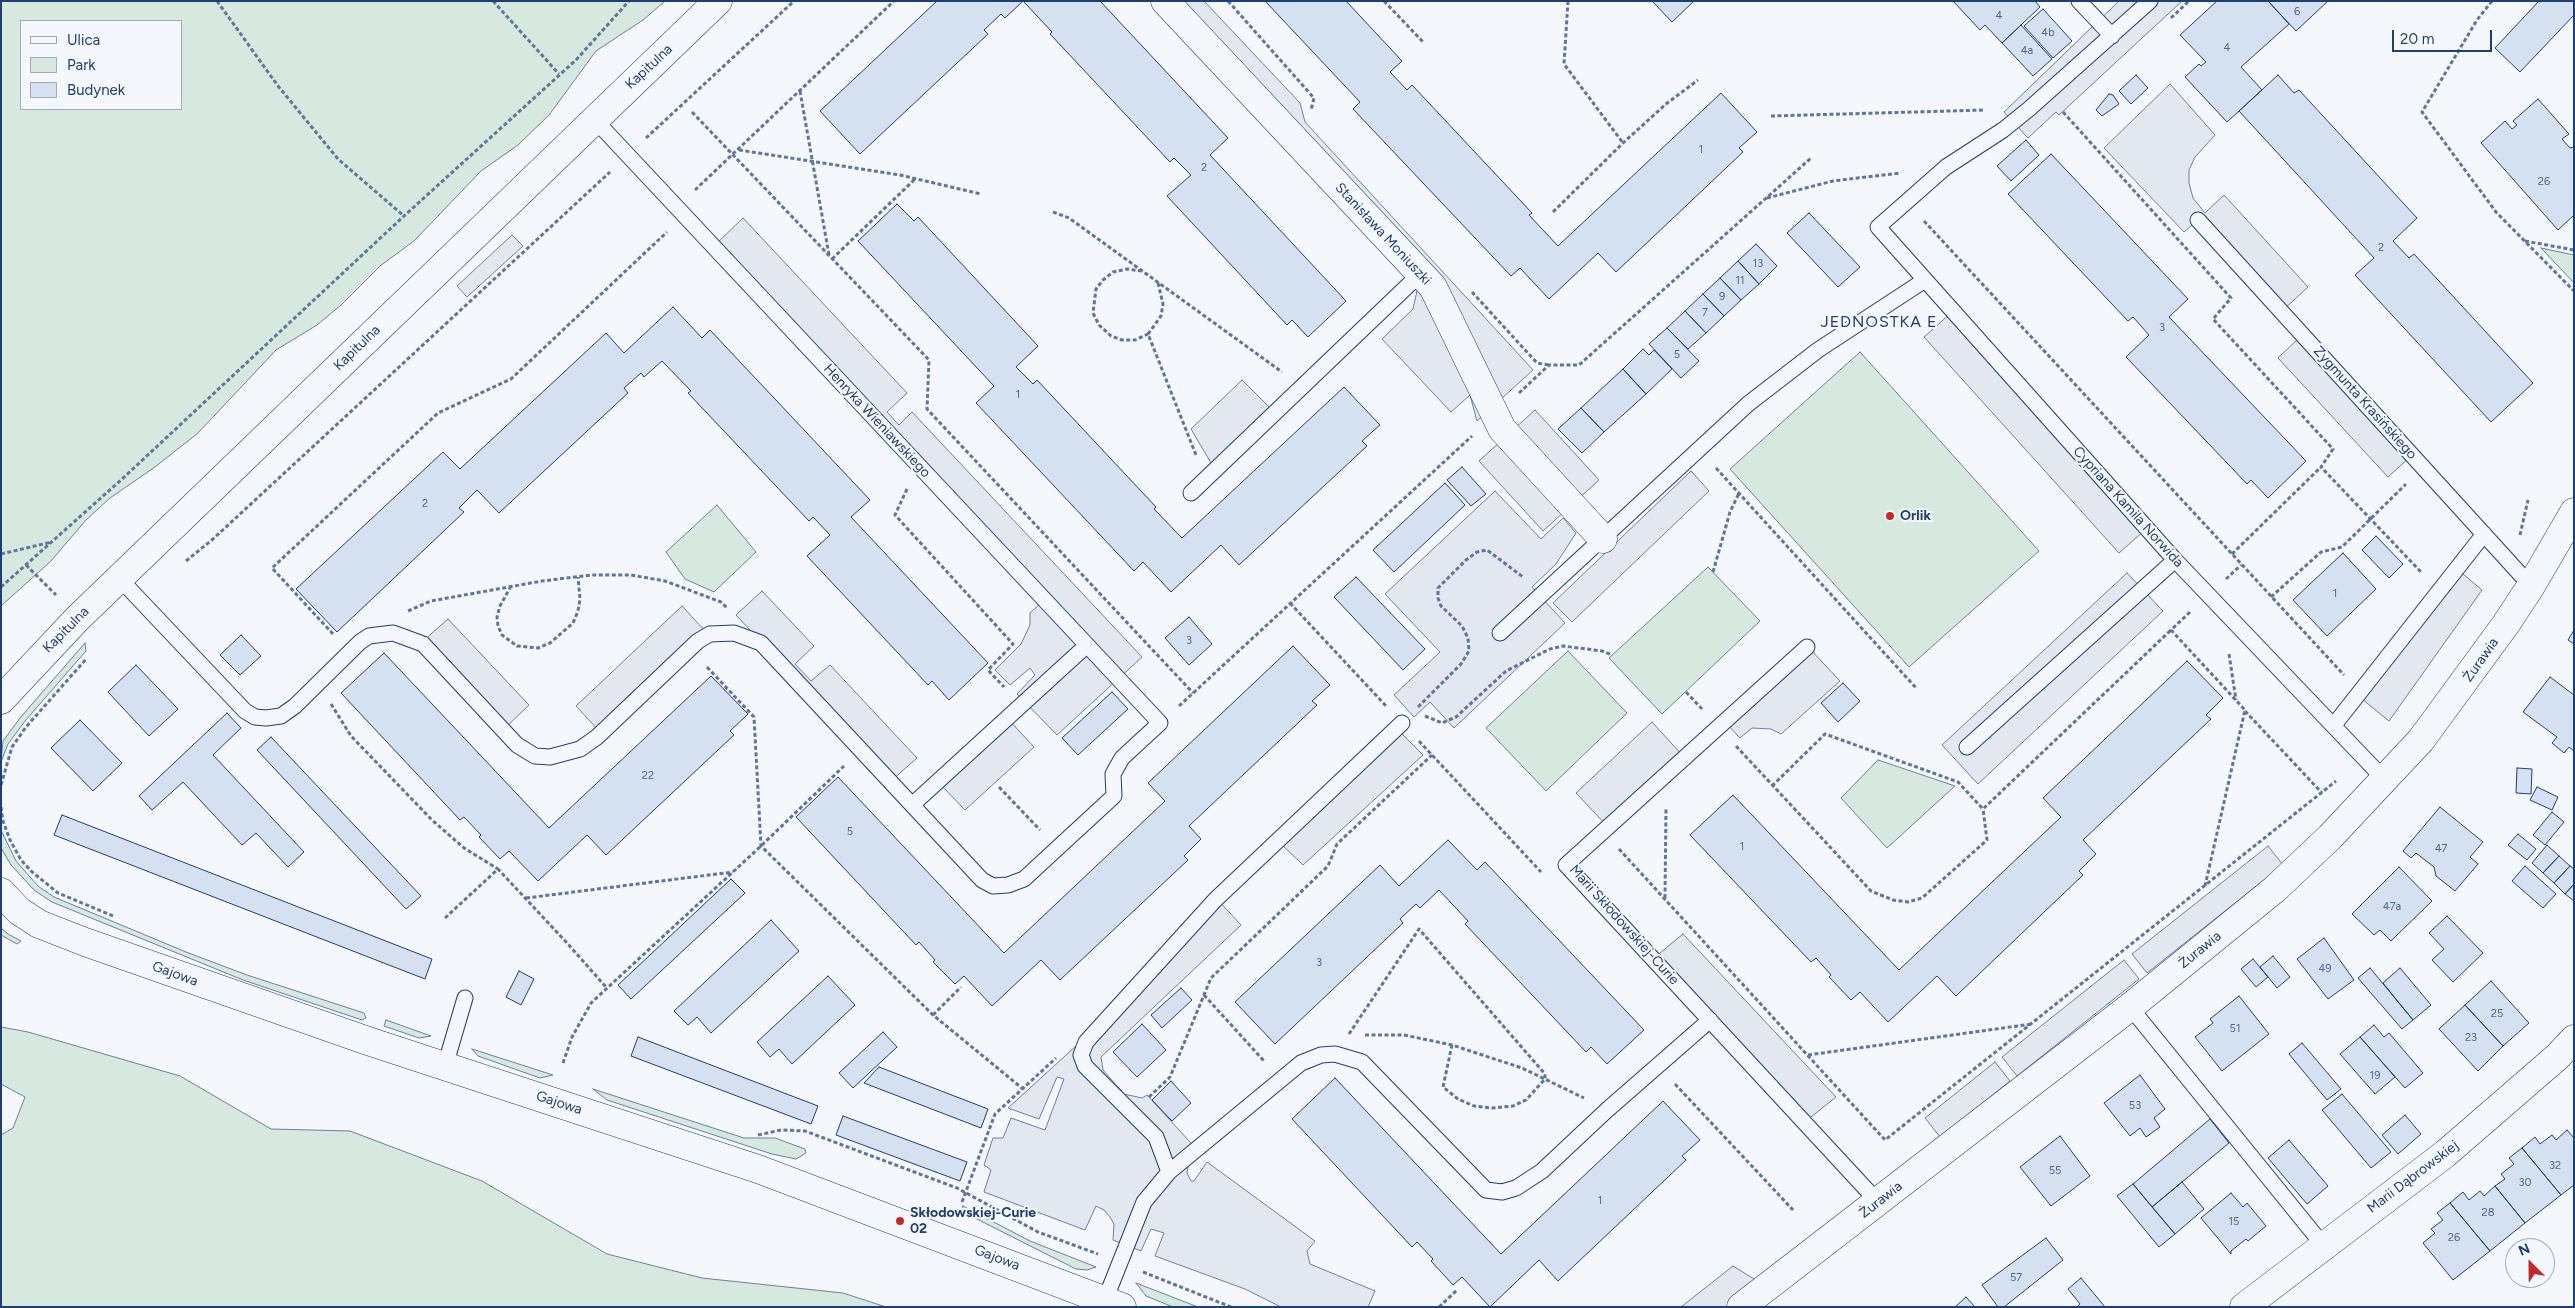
<!DOCTYPE html>
<meta charset="utf-8">
<style>
body{margin:0}
#map{position:relative;width:2575px;height:1308px;overflow:hidden;background:#f4f7fb;font-family:Figtree,sans-serif}
canvas{display:block}
.frame{position:absolute;inset:0;border:2px solid #1d3f73;pointer-events:none}
.legend{position:absolute;left:20px;top:20px;width:162px;height:90px;box-sizing:border-box;background:#f4f7fb;border:1px solid #9eadc5;margin:0;padding:6px 9px;list-style:none;font-size:15px;color:#1d3f73}
.legend li{display:flex;align-items:center;gap:10px;height:25px}
.legend b{width:25px;border:1px solid #9eadc5}
.north{position:absolute;left:2505px;top:1238px;width:50px;height:50px;box-sizing:border-box;background:#f4f7fb;border:1px solid #9eadc5;border-radius:50%;rotate:337deg;font-size:14px;font-weight:700;line-height:20px;text-align:center;color:#1d3f73}
.north::after{content:'';display:block;margin:auto;width:18px;height:22px;background:#c62828;clip-path:polygon(50% 0,100% 100%,50% 72%,0 100%)}
.scale{position:absolute;left:2392px;top:30px;width:100px;height:22px;box-sizing:border-box;border:2px solid #1d3f73;border-top:0;padding-left:6px;font-size:15px;line-height:18px;white-space:nowrap;color:#1d3f73;-webkit-text-stroke:4px #f4f7fb;paint-order:stroke}
</style>
<div id="map">
<canvas width="2575" height="1308"></canvas>
<div class="frame"></div>
<ul class="legend">
<li><b style="height:6px;background:#f4f7fb"></b>Ulica</li>
<li><b style="height:14px;background:#d7e8df"></b>Park</li>
<li><b style="height:14px;background:#d5e0f0"></b>Budynek</li>
</ul>
<div class="north">N</div>
<div class="scale">20 m</div>
</div>
<script>
const context = document.querySelector('canvas').getContext('2d');
context.lineJoin = 'round';
function paint(path, color) { context.fillStyle = color; context.fill(path, 'evenodd'); }
const toPath = rows => new Path2D(rows.map(r => 'M' + r).join(''));
function stroke(path, color, width, dash) { context.strokeStyle = color; context.lineWidth = width; context.lineCap = dash ? 'butt' : 'round'; context.setLineDash(dash || []); context.stroke(path); }
function drawText(font, color, halo, rows, align = 'center') {
  context.font = font + ' Figtree,sans-serif'; context.lineWidth = 4; context.setLineDash([]); context.textBaseline = 'middle'; context.strokeStyle = halo; context.fillStyle = color; for (const [text, x, y, turn = 0] of rows) {
    context.save(); context.translate(x, y); context.rotate((+turn || 0) * Math.PI / 180); context.textAlign = isNaN(turn) ? turn : align; if (halo) context.strokeText(text, 0, 0); context.fillText(text, 0, 0); context.restore();
  }
}
const green = toPath([
 [1,1,665,1,643,20,596,51,549,115,518,145,481,171,414,241,380,266,341,305,317,325,276,350,198,433,155,467,110,498,86,520,51,561,1,606,1,1],
 [21,21,181,21,181,109,21,109,21,21],
 [2541,248,2574,255,2574,283,2541,248],
 [1860,352,2039,551,1909,667,1730,469,1860,352],
 [717,505,756,552,714,592,685,579,666,552,717,505],
 [1708,567,1760,621,1662,714,1609,658,1708,567],
 [85,643,86,651,25,721,8,744,1,762,3,741,20,718,85,643],
 [1568,651,1627,713,1546,791,1486,728,1568,651],
 [1878,760,1955,786,1887,848,1841,798,1878,760],
 [1,830,16,861,38,886,54,897,186,952,247,975,364,1013,366,1018,362,1020,243,980,52,902,34,890,11,865,1,848,1,830],
 [1,928,8,934,21,941,17,944,1,935,1,928],
 [386,1020,431,1036,419,1038,384,1026,386,1020],
 [1,1027,28,1032,180,1076,271,1129,350,1131,482,1181,607,1254,702,1278,843,1293,886,1307,1,1307,1,1135,13,1128,25,1097,1,1084,1,1027],
 [472,1049,553,1075,540,1078,478,1056,472,1049],
 [593,1089,744,1138,775,1138,805,1149,806,1153,796,1159,772,1154,607,1100,593,1089],
 [963,1206,1030,1241,1096,1267,1087,1270,1076,1269,961,1211,963,1206],
 [1136,1283,1198,1307,1173,1307,1146,1296,1136,1283]
]);
paint(green, '#d7e8df');
stroke(green, '#687fa3', 1);
const parking = toPath([
 [1167,1,1204,1,1300,103,1305,122,1533,370,1477,421,1470,395,1451,412,1382,339,1413,309,1417,291,1425,277,1167,1],
 [2119,1,2182,1,2059,115,2056,112,2028,138,2004,112,2119,1],
 [2170,84,2215,135,2195,157,2189,170,2189,183,2193,198,2205,213,2224,195,2308,287,2282,311,2198,220,2184,232,2104,148,2170,84],
 [743,218,907,393,887,412,899,425,912,412,1142,657,1057,735,1017,694,1035,675,1030,668,1010,685,995,670,1021,644,1030,625,1030,613,1045,599,716,244,743,218],
 [512,235,523,246,467,297,457,286,512,235],
 [1951,313,2146,529,2119,553,1924,337,1951,313],
 [2300,337,2410,457,2388,477,2278,358,2300,337],
 [1242,380,1273,411,1214,468,1191,429,1242,380],
 [1535,410,1599,480,1543,531,1479,461,1535,410],
 [1691,471,1709,491,1572,622,1553,603,1691,471],
 [1495,491,1541,539,1563,518,1576,533,1556,564,1532,587,1565,623,1454,728,1430,702,1414,717,1394,695,1440,652,1385,594,1495,491],
 [2457,569,2482,590,2389,721,2357,695,2457,569],
 [2127,573,2163,611,1978,784,1942,745,2127,573],
 [762,591,814,646,795,664,811,681,830,665,917,758,891,781,736,615,762,591],
 [682,606,707,633,601,733,576,706,682,606],
 [448,619,529,705,503,730,422,642,448,619],
 [1809,648,1840,681,1781,734,1771,729,1752,728,1740,738,1726,723,1809,648],
 [1008,719,1034,747,965,810,938,782,1008,719],
 [1652,722,1683,756,1607,826,1576,793,1652,722],
 [1398,730,1423,755,1303,865,1279,842,1398,730],
 [2268,846,2283,865,2147,973,2132,954,2268,846],
 [1217,899,1241,925,1101,1057,1103,1070,1124,1094,1142,1098,1147,1095,1201,1154,1188,1167,1187,1173,1191,1181,1194,1181,1207,1162,1315,1241,1307,1251,1310,1264,1375,1291,1368,1307,1281,1307,1245,1289,1155,1256,1164,1233,1151,1229,1141,1251,1113,1240,1114,1224,1110,1217,1104,1210,1096,1206,1085,1230,984,1192,991,1170,984,1165,993,1138,1003,1138,1011,1118,1045,1130,1064,1079,1057,1077,1039,1119,1008,1108,1088,1035,1217,899],
 [1683,934,1836,1097,1806,1121,1654,958,1683,934],
 [2124,960,2139,979,2017,1076,2002,1057,2124,960],
 [1995,1062,2010,1081,1940,1137,1925,1118,1995,1062],
 [1733,1266,1767,1287,1741,1307,1681,1307,1733,1266]
]);
paint(parking, '#e3e8f0');
stroke(parking, '#687fa3', 1);
const building = toPath([
 [937,1,1100,1,1228,138,1210,155,1346,301,1308,337,1292,320,1287,325,1167,196,1191,175,1174,158,1170,162,1050,34,1052,32,1023,1,1005,18,1001,14,984,30,988,34,860,154,820,111,937,1],
 [1265,1,1346,1,1402,61,1390,72,1407,90,1412,85,1532,213,1529,215,1558,246,1721,93,1757,132,1739,148,1743,152,1616,272,1598,253,1549,299,1520,268,1511,276,1353,109,1360,102,1265,1],
 [1652,1,1694,1,1672,22,1652,1],
 [1953,1,2035,1,2040,7,2002,43,1985,25,1980,30,1953,1],
 [2217,1,2268,1,2289,24,2241,67,2262,90,2227,122,2185,77,2199,64,2201,66,2206,62,2180,35,2217,1],
 [2268,1,2328,1,2296,31,2268,1],
 [2539,1,2574,1,2574,15,2520,72,2495,48,2539,1],
 [2043,9,2072,41,2053,58,2024,26,2043,9],
 [2021,25,2052,59,2033,76,2002,43,2021,25],
 [2136,75,2148,88,2131,104,2119,91,2136,75],
 [2278,75,2294,93,2299,90,2417,218,2393,241,2409,258,2414,254,2533,383,2491,422,2355,275,2374,258,2239,111,2278,75],
 [2109,94,2113,95,2119,104,2102,116,2096,110,2109,94],
 [2538,99,2569,134,2562,139,2570,148,2574,147,2574,215,2558,230,2481,143,2505,121,2512,129,2517,125,2513,121,2538,99],
 [2026,140,2039,155,2011,181,1997,166,2026,140],
 [2051,154,2188,299,2169,317,2306,461,2268,498,2251,480,2247,484,2126,357,2149,335,2133,317,2128,321,2008,194,2051,154],
 [897,204,914,221,918,217,1038,346,1016,367,1033,384,1037,380,1156,507,1154,509,1182,538,1344,387,1380,425,1362,441,1367,446,1239,565,1221,545,1171,592,1143,562,1134,571,976,403,994,386,858,241,897,204],
 [1809,213,1860,267,1838,287,1787,233,1809,213],
 [1756,244,1777,266,1759,284,1738,261,1756,244],
 [1738,261,1759,284,1741,300,1720,278,1738,261],
 [1720,278,1741,300,1724,316,1703,294,1720,278],
 [1703,294,1724,316,1706,333,1685,311,1703,294],
 [673,307,702,338,710,330,870,500,851,517,988,663,949,700,932,681,928,685,807,556,830,535,813,517,809,521,688,393,691,391,662,361,644,377,641,373,624,388,628,393,499,513,477,490,459,508,464,512,337,632,296,589,443,452,460,469,606,333,624,353,673,307],
 [1685,311,1706,333,1688,349,1667,328,1685,311],
 [1667,328,1699,361,1681,378,1649,344,1667,328],
 [1643,349,1649,355,1654,350,1672,369,1646,394,1623,369,1643,349],
 [1623,369,1646,394,1604,432,1581,408,1623,369],
 [1581,408,1604,432,1582,453,1558,429,1581,408],
 [1462,467,1486,494,1471,506,1447,480,1462,467],
 [1445,483,1465,505,1394,572,1373,550,1445,483],
 [2376,536,2403,564,2389,578,2362,550,2376,536],
 [2343,553,2376,589,2327,636,2293,600,2343,553],
 [1356,577,1425,649,1403,670,1334,597,1356,577],
 [1189,617,1212,644,1189,665,1165,638,1189,617],
 [2574,630,2574,644,2568,640,2574,630],
 [241,635,261,656,240,675,220,655,241,635],
 [1293,646,1330,685,1312,701,1317,705,1189,826,1201,839,1184,856,1188,860,1060,980,1041,960,992,1006,964,976,955,984,933,962,935,960,919,942,916,945,796,817,838,777,1004,953,1165,801,1148,783,1293,646],
 [384,653,549,828,711,676,748,714,730,731,734,735,606,855,587,835,538,881,509,851,500,859,479,837,481,835,464,817,460,820,341,693,384,653],
 [2187,661,2223,698,2206,715,2211,719,2083,840,2096,854,2079,871,2083,875,1956,996,1937,976,1888,1022,1860,992,1851,1000,1829,977,1831,975,1816,958,1811,962,1690,835,1733,795,1899,970,2061,817,2043,798,2187,661],
 [136,665,178,709,149,736,108,692,136,665],
 [2550,677,2574,695,2574,751,2569,747,2564,753,2552,743,2557,737,2523,712,2550,677],
 [1843,683,1860,701,1838,722,1821,703,1843,683],
 [1112,692,1128,709,1078,755,1062,738,1112,692],
 [227,713,241,728,213,755,304,852,288,867,256,833,242,845,183,782,152,810,139,796,227,713],
 [80,720,122,763,93,791,51,748,80,720],
 [271,737,421,896,406,909,257,750,271,737],
 [2517,768,2532,769,2531,794,2516,793,2517,768],
 [2537,787,2558,797,2552,810,2530,800,2537,787],
 [2440,807,2483,842,2470,857,2478,864,2455,891,2436,876,2434,867,2416,853,2411,858,2403,851,2440,807],
 [2552,812,2564,822,2545,845,2533,835,2552,812],
 [62,815,432,959,425,979,54,835,62,815],
 [2518,834,2536,849,2527,860,2508,845,2518,834],
 [1448,840,1477,870,1485,862,1644,1030,1607,1064,1591,1047,1586,1052,1465,924,1468,921,1439,890,1420,908,1416,904,1400,919,1403,923,1275,1044,1235,1002,1380,865,1399,886,1448,840],
 [2547,845,2559,856,2543,873,2532,863,2547,845],
 [2559,856,2570,866,2554,883,2543,873,2559,856],
 [2525,866,2556,894,2543,908,2512,881,2525,866],
 [2570,866,2574,869,2574,884,2565,894,2554,883,2570,866],
 [2399,867,2432,901,2391,941,2380,930,2374,935,2352,914,2399,867],
 [731,879,745,893,631,999,618,985,731,879],
 [2574,884,2574,901,2565,894,2574,884],
 [2447,916,2483,953,2453,982,2432,960,2444,949,2429,933,2447,916],
 [771,920,799,951,711,1033,697,1017,688,1025,674,1011,771,920],
 [2324,938,2354,980,2328,999,2297,959,2324,938],
 [2273,956,2290,977,2277,988,2260,967,2273,956],
 [2253,959,2268,977,2256,987,2241,969,2253,959],
 [2370,968,2413,1020,2402,1029,2358,978,2370,968],
 [2400,968,2431,1005,2413,1020,2383,983,2400,968],
 [519,971,534,979,521,1005,506,997,519,971],
 [828,976,855,1005,792,1064,779,1049,770,1057,757,1042,828,976],
 [2491,981,2529,1023,2503,1046,2465,1005,2491,981],
 [1181,988,1192,1000,1162,1028,1151,1015,1181,988],
 [2239,996,2269,1034,2222,1071,2195,1037,2213,1023,2210,1019,2239,996],
 [2465,1005,2503,1046,2478,1071,2439,1029,2465,1005],
 [1142,1024,1166,1050,1137,1077,1113,1052,1142,1024],
 [2374,1025,2384,1037,2389,1033,2423,1073,2405,1088,2360,1037,2374,1025],
 [883,1032,897,1047,853,1088,839,1073,883,1032],
 [638,1037,818,1106,811,1124,631,1056,638,1037],
 [2360,1037,2395,1077,2375,1094,2340,1054,2360,1037],
 [2302,1043,2341,1089,2327,1100,2289,1054,2302,1043],
 [879,1067,988,1109,981,1128,864,1083,879,1067],
 [2140,1075,2165,1109,2154,1118,2160,1127,2146,1137,2140,1128,2130,1136,2104,1103,2140,1075],
 [1335,1078,1501,1254,1663,1101,1700,1140,1682,1156,1686,1160,1558,1281,1539,1260,1490,1307,1462,1277,1453,1285,1431,1261,1433,1259,1417,1242,1412,1247,1292,1119,1335,1078],
 [1171,1081,1191,1103,1172,1121,1152,1100,1171,1081],
 [2342,1094,2391,1152,2371,1168,2322,1110,2342,1094],
 [2405,1115,2421,1134,2398,1154,2382,1135,2405,1115],
 [843,1116,967,1162,960,1181,836,1135,843,1116],
 [2210,1119,2229,1143,2152,1207,2133,1184,2210,1119],
 [2567,1130,2574,1138,2574,1185,2561,1195,2522,1148,2535,1137,2540,1144,2552,1135,2556,1140,2567,1130],
 [2060,1136,2090,1176,2051,1206,2020,1167,2060,1136],
 [2289,1140,2328,1186,2307,1204,2268,1158,2289,1140],
 [2522,1148,2561,1195,2525,1223,2495,1186,2505,1179,2501,1174,2514,1164,2509,1158,2522,1148],
 [2182,1182,2204,1209,2175,1234,2152,1207,2182,1182],
 [2133,1184,2175,1234,2159,1247,2117,1196,2133,1184],
 [2495,1186,2525,1223,2490,1251,2450,1203,2463,1192,2469,1200,2480,1191,2484,1196,2495,1186],
 [2231,1193,2243,1207,2247,1203,2266,1226,2248,1241,2246,1239,2231,1251,2231,1254,2201,1218,2231,1193],
 [2450,1203,2490,1251,2453,1280,2423,1243,2435,1233,2431,1229,2443,1220,2437,1213,2450,1203],
 [2046,1238,2063,1260,2004,1307,1998,1307,1982,1285,2046,1238],
 [2081,1278,2091,1290,2105,1307,2077,1307,2080,1304,2068,1289,2081,1278],
 [1966,1297,1975,1307,1955,1307,1966,1297]
]);
paint(building, '#d5e0f0');
stroke(building, '#1d3f73', 1);
const service = toPath([
 [2079,1,2112,36],
 [2150,1,2029,109,2003,130,1946,167,1878,227,2175,560,2385,780],
 [2198,220,2531,586],
 [1191,493,1420,274],
 [119,578,245,711,255,717,266,718,281,716,295,706,360,642,369,636,393,633,423,644,517,745,535,756,550,757,580,749,597,737,698,641,710,634,734,633,761,643,982,880,993,886,1008,885,1024,879,1114,796,1113,774,1122,758,1160,723,594,119],
 [1500,633,1748,404,1818,350,1925,280],
 [1807,647,1566,865,1878,1202],
 [2334,725,2484,534],
 [1967,747,2175,560],
 [912,805,1086,646],
 [2130,1007,2323,1245],
 [445,1066,465,998],
 [1169,1172,1301,1063,1321,1055,1335,1054,1362,1062,1486,1190,1502,1192,1516,1188,1542,1171,1607,1110,1710,1020],
 [1105,1300,1144,1202,1169,1172,1156,1137,1085,1066,1081,1055,1086,1042,1215,900,1402,723]
]);
const minor = toPath([
 [1165,1,1433,287,1502,429,1603,539],
 [1741,1307,2130,1007,2275,889,2330,837,2421,740,2506,624,2531,586,2574,512],
 [2244,1307,2445,1154,2557,1057,2574,1039]
]);
const tertiary = toPath([
 [1,700,77,619,718,1],
 [1,892,19,911,39,924,85,942,368,1041,758,1169,1122,1307]
]);
stroke(service, '#1d3f73', 17);
stroke(minor, '#1d3f73', 29);
stroke(tertiary, '#1d3f73', 29);
stroke(toPath([
 [217,1,278,86,338,159,404,216],
 [493,1,559,74],
 [1228,1,1314,98,1311,110],
 [1384,1,1424,43],
 [1568,1,1564,64,1623,143],
 [2492,1,2477,20,2422,112,2496,212,2574,291],
 [2171,18,2189,1],
 [800,91,829,255],
 [692,112,929,360,927,409,1193,693],
 [2063,112,2231,298,2213,319,2333,449,2321,467,2421,572],
 [1771,116,1985,110],
 [646,138,794,1],
 [739,150,900,175,981,194],
 [695,190,894,1],
 [1767,198,1833,181,1901,173],
 [1053,212,1069,218,1282,372],
 [1553,212,1623,143,1666,104,1698,80],
 [1924,221,2344,675],
 [2525,241,2574,250],
 [832,259,916,178],
 [1142,271,1127,269,1113,272,1103,280,1096,289,1093,313,1099,325,1111,336,1122,340,1135,340,1148,334],
 [1158,283,1163,304,1161,316,1148,334,1196,455],
 [1472,292,1537,363,1549,365],
 [1519,393,1549,365,1579,365,1811,158],
 [1716,468,1917,689],
 [907,489,895,515,1013,644,988,670,1004,687],
 [2520,535,2528,500],
 [1,554,52,542],
 [2232,554,2321,467],
 [186,561,213,539,610,172],
 [26,565,56,595],
 [1713,572,1730,512,1739,493],
 [2226,579,2241,565],
 [511,586,500,606,497,617,498,626,502,635,517,646,538,648,550,643,573,623,578,611,580,599,578,577],
 [1,587,121,480,404,216,576,60,629,1],
 [2271,597,2321,552,2342,547,2406,484],
 [1290,603,1386,706],
 [408,611,431,601,542,581,592,575,631,575,665,581,721,602,728,609],
 [2190,612,2171,630,2245,710,2205,886],
 [333,634,272,568,438,413,511,379,667,232],
 [2229,654,2236,700],
 [707,667,754,717,761,846,933,1015,1023,1089],
 [1686,692,1703,710],
 [331,704,351,736,432,820,464,848,498,869],
 [1179,706,1472,436],
 [1418,707,1461,664,1469,651,1468,638,1462,626,1441,606,1438,598,1438,588,1466,560,1477,552,1487,550,1523,577],
 [2245,711,2322,793],
 [1425,716,1442,723,1456,717,1506,671,1550,649,1563,646,1602,651,1612,655],
 [1419,741,1541,872],
 [1736,746,1871,891,1893,900,1908,902,1922,898,1987,840,1983,809],
 [1,785,12,747,26,727,87,658],
 [1772,786,1825,734,1958,782,1983,809,2171,630],
 [999,787,1040,830],
 [1,807,3,821,10,840,21,860,31,871,58,893,113,916],
 [1619,849,1885,1140,2336,781],
 [526,898,733,872],
 [1665,898,1666,807],
 [445,918,498,869,567,943,606,987],
 [1204,995,1264,1061],
 [933,1015,961,987],
 [1349,1034,1419,929,1545,1074,1545,1079,1526,1100,1513,1106,1492,1108,1474,1106,1458,1099,1443,1087,1452,1045],
 [1365,1035,1404,1035,1452,1045,1522,1068,1584,1098],
 [1808,1055,2032,1024],
 [563,1063,572,1037,591,1003,761,846,844,766],
 [1675,1084,1793,1210],
 [1149,1097,1170,1077,1211,978,1328,866,1337,844,1432,755],
 [758,1135,781,1130,805,1131,957,1188,1038,1232,1098,1254],
 [962,1202,995,1114,1056,1058],
 [1143,1272,1231,1307],
 [1439,1307,1457,1290]
]), '#5e769c', 3, [4, 2.5]);
stroke(service, '#f4f7fb', 15);
stroke(minor, '#f4f7fb', 28);
stroke(tertiary, '#f4f7fb', 28);
for (const [x, y, r, color] of [
 [1890,516,5,"#c62828"],
 [900,1221,5,"#c62828"]
]) { const dot = new Path2D(); dot.arc(x, y, r, 0, 2 * Math.PI); context.fillStyle = color; context.fill(dot); stroke(dot, '#f4f7fb', 2); }
drawText('11px', '#4b6792', null, [
 ["6",2297,12],
 ["4",1999,16],
 ["4b",2048,33],
 ["4",2227,48],
 ["4a",2027,51],
 ["1",1701,150],
 ["2",1204,168],
 ["26",2544,182],
 ["2",2381,248],
 ["13",1758,264],
 ["11",1740,281],
 ["9",1722,297],
 ["7",1705,313],
 ["3",2162,328],
 ["5",1677,355],
 ["1",1018,395],
 ["2",425,504],
 ["1",2335,594],
 ["3",1189,641],
 ["22",648,776],
 ["5",850,832],
 ["1",1742,847],
 ["47",2441,849],
 ["47a",2392,907],
 ["3",1319,963],
 ["49",2325,969],
 ["25",2497,1014],
 ["51",2235,1029],
 ["23",2471,1038],
 ["19",2375,1076],
 ["53",2135,1106],
 ["32",2555,1166],
 ["55",2055,1171],
 ["30",2525,1183],
 ["1",1600,1201],
 ["28",2488,1213],
 ["15",2234,1222],
 ["26",2454,1238],
 ["57",2016,1278]
]);
drawText('14px', '#1d3f73', '#f4f7fb', [
 ["Kapitulna",649,67,-43],
 ["Stanisława Moniuszki",1383,234,47],
 ["Kapitulna",357,348,-44],
 ["Zygmunta Krasińskiego",2365,403,48],
 ["Henryka Wieniawskiego",877,421,47],
 ["Cypriana Kamila Norwida",2128,507,48],
 ["Kapitulna",66,630,-45],
 ["Żurawia",2481,660,-55],
 ["Marii Skłodowskiej-Curie",1624,925,48],
 ["Żurawia",2200,950,-39],
 ["Gajowa",175,974,20],
 ["Gajowa",559,1103,18],
 ["Marii Dąbrowskiej",2413,1177,-37],
 ["Żurawia",1881,1200,-38],
 ["Gajowa",997,1258,21]
]);
drawText('bold 14px', '#1d3f73', '#f4f7fb', [
 ["Orlik",1900,516],
 ["Skłodowskiej-Curie",910,1213],
 ["02",910,1229]
], 'left');
context.letterSpacing = '1px';
drawText('16px', '#1d3f73', '#f4f7fb', [
 ["JEDNOSTKA E",1879,322]
]);
context.letterSpacing = '0px';
</script>
